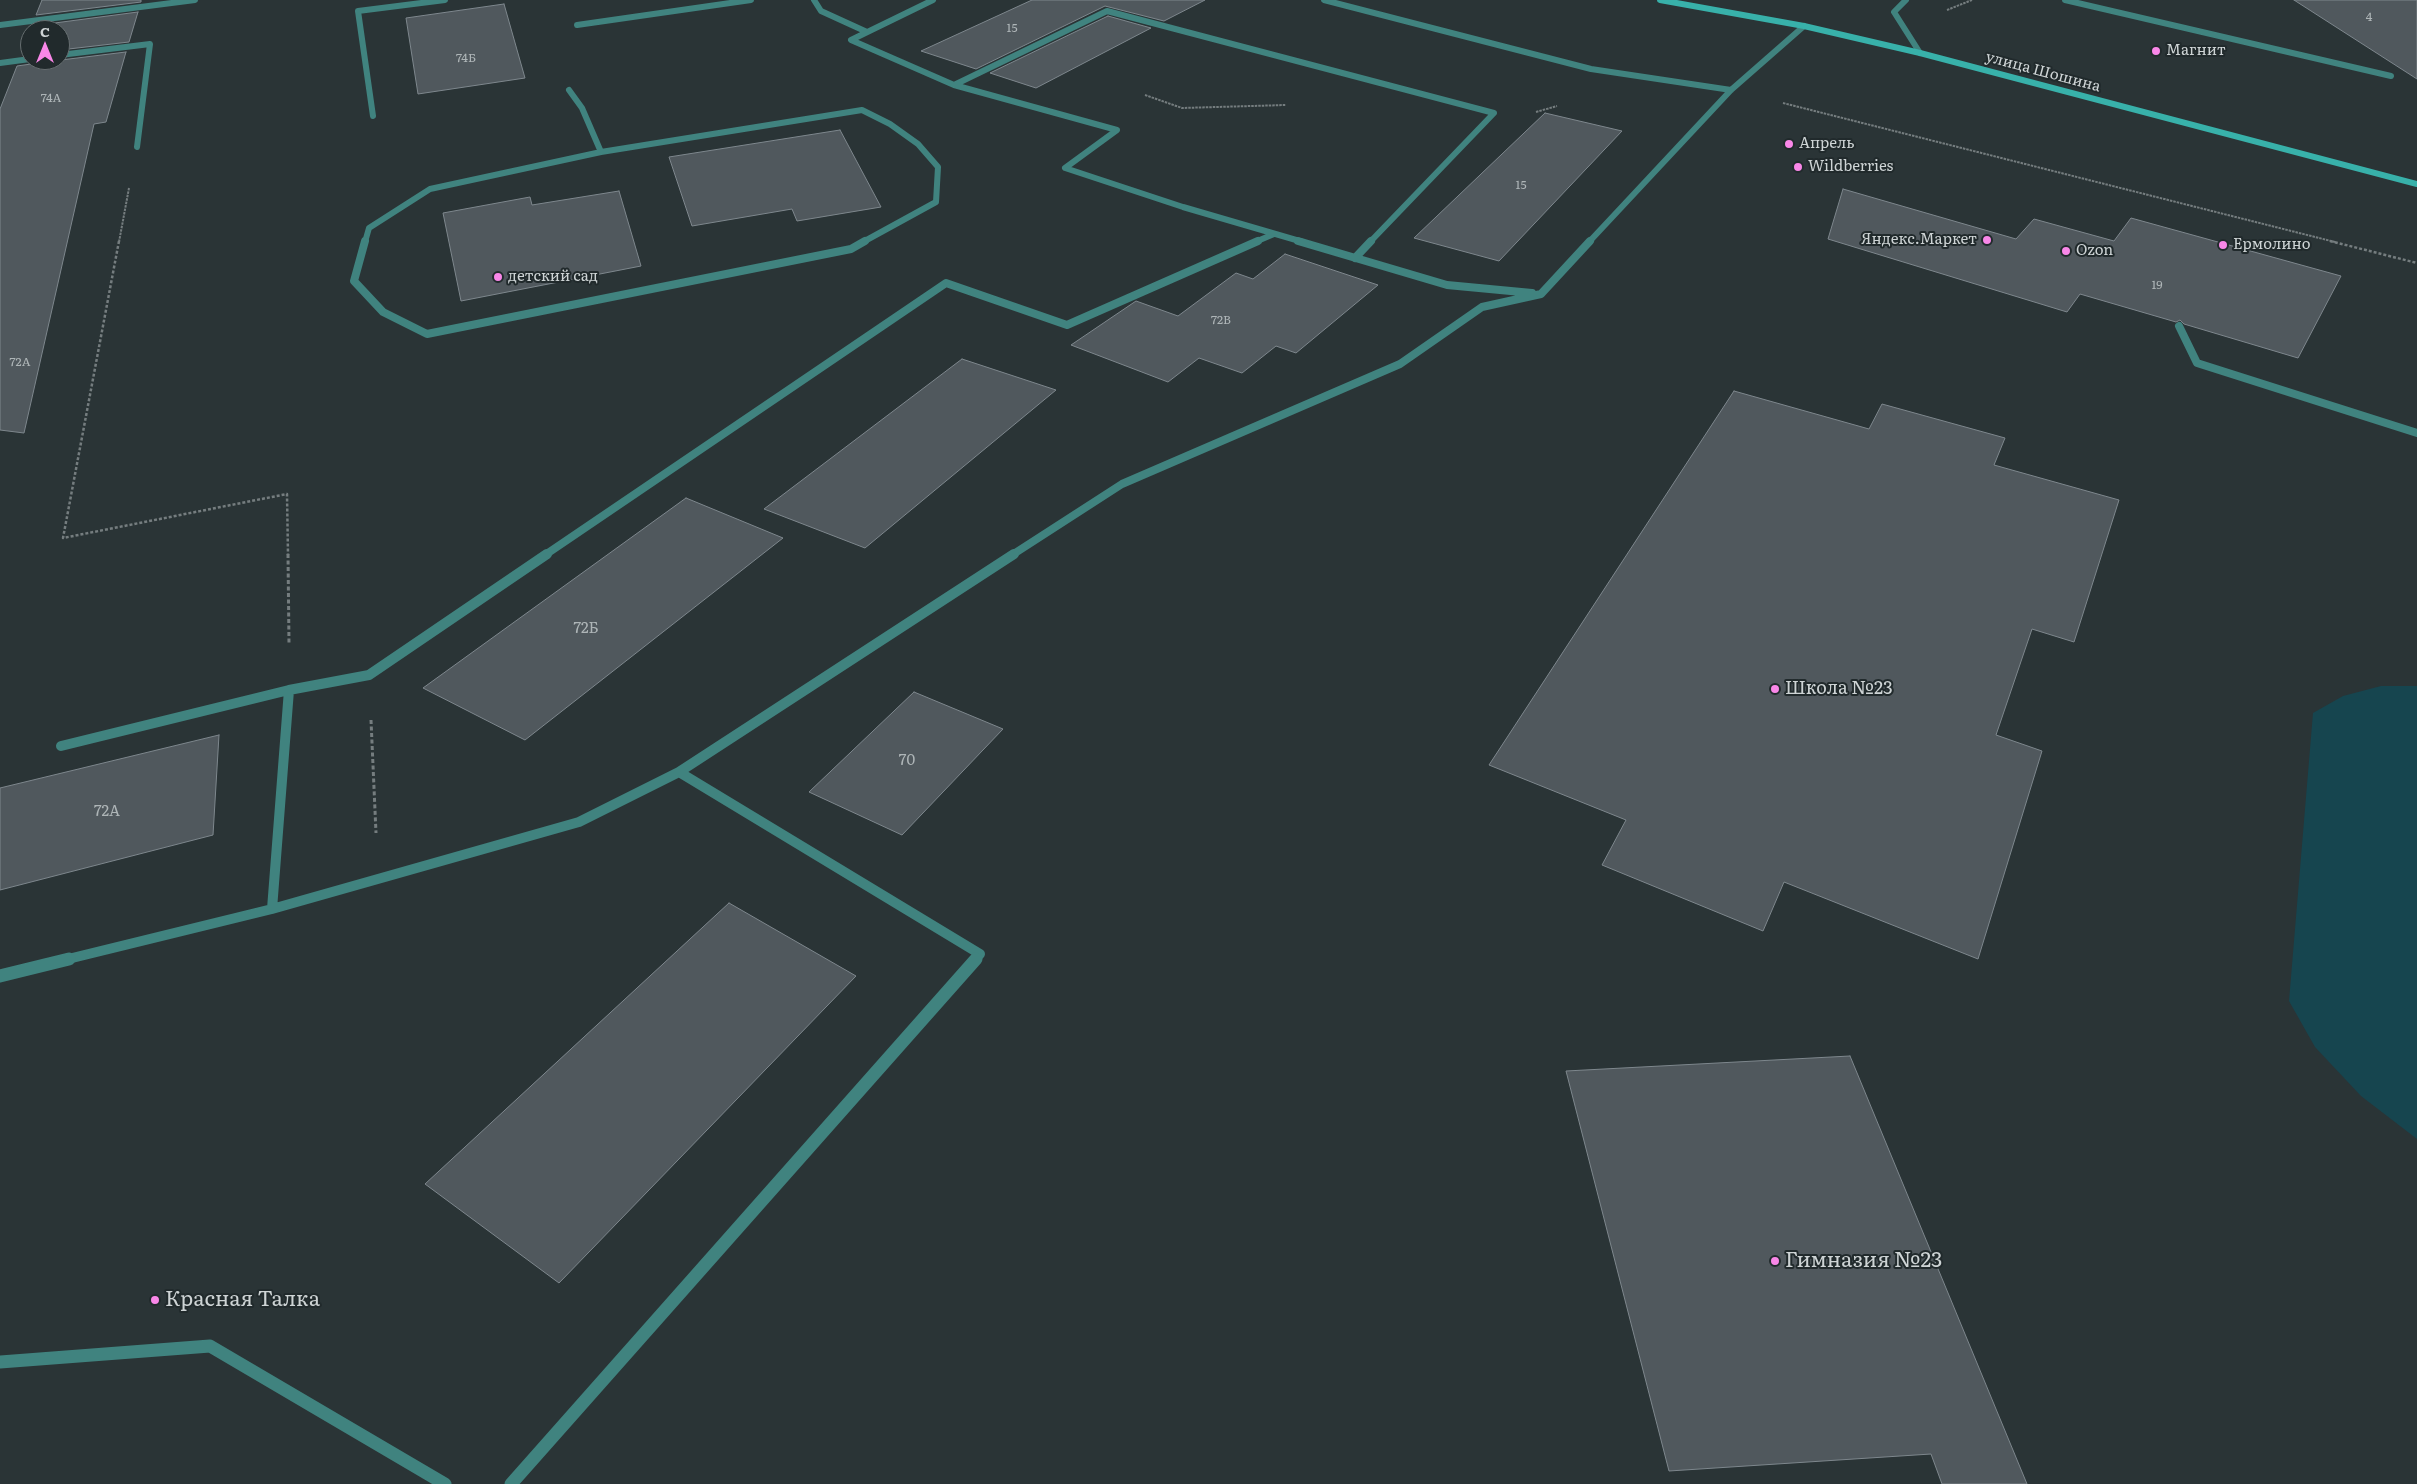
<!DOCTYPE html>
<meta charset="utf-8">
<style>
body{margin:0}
#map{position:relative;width:2417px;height:1484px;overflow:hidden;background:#2a3436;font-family:Literata,serif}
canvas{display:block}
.north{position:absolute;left:20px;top:20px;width:50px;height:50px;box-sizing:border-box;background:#212a2c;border:1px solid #666e70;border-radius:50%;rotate:0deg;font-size:14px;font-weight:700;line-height:20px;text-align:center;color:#ced4d5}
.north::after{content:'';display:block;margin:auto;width:18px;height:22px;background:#f987e8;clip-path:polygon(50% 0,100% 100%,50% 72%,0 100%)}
</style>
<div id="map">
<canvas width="2417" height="1484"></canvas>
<div class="north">С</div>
</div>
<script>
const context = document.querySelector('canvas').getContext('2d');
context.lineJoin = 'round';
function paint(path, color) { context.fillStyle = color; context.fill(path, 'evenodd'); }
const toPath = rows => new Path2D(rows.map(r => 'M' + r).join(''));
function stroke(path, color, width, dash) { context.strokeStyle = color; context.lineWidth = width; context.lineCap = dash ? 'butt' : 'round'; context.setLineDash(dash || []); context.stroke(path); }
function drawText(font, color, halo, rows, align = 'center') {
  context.font = font + ' Literata,serif'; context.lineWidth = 4; context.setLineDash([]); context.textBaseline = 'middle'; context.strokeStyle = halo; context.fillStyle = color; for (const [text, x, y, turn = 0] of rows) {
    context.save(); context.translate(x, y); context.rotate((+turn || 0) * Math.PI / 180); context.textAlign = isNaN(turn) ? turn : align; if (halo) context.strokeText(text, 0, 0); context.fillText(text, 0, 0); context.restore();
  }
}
paint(toPath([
 [2381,686,2417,686,2417,1139,2361,1096,2315,1047,2289,1001,2313,713,2343,696]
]), '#16454f');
const building = toPath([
 [42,0,141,0,141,2,36,15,42,0],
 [1032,0,1205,0,1164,21,1105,6,976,69,921,51,1032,0],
 [2294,0,2417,0,2417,79,2294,0],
 [504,4,525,78,418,94,406,18,504,4],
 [138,12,129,42,60,50,60,30,30,30,32,26,138,12],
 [1108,16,1151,28,1036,88,990,73,1108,16],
 [126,52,106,122,94,124,24,433,0,430,0,109,17,66,31,64,35,60,61,60,126,52],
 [1545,113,1622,131,1499,261,1414,238,1545,113],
 [840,130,881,207,797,221,792,209,692,226,669,157,840,130],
 [1843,189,2016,239,2034,219,2114,241,2131,218,2341,276,2298,358,2184,324,2180,320,2176,322,2080,294,2067,312,1828,239,1843,189],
 [619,191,641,266,461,301,443,213,530,197,532,205,619,191],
 [1285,254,1378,285,1296,353,1276,346,1242,373,1199,358,1168,382,1071,345,1136,301,1178,316,1236,273,1253,279,1285,254],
 [962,359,1056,390,865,548,764,509,962,359],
 [1734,391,1869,429,1882,404,2005,438,1994,465,2119,500,2074,642,2032,629,1996,735,2042,751,1978,959,1784,882,1763,931,1602,865,1626,820,1489,765,1734,391],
 [686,498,783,538,525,740,423,688,686,498],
 [914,692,1003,729,902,835,809,792,914,692],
 [219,735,213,835,0,890,0,788,219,735],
 [729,903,856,976,559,1283,425,1184,729,903],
 [1850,1056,2027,1484,1942,1484,1931,1454,1669,1471,1566,1071,1850,1056]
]);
paint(building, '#50585d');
stroke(building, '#7e878d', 1);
stroke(toPath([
 [1947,10,1972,0],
 [1145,95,1182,108,1286,105],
 [1783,103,2335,242],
 [1536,112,1557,106],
 [119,242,129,188]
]), '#757d7f', 2, [2.5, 1]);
stroke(toPath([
 [119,241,63,538,287,494,288,555],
 [2330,241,2417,263]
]), '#757d7f', 2.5, [3, 2]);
stroke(toPath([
 [288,554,289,644],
 [371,720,376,833]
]), '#757d7f', 3, [4, 2.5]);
stroke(toPath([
 [814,0,821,11,867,32],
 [933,0,851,40,954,85,1117,130,1065,168,1183,207,1303,242],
 [1324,0,1591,69,1731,90],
 [2065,0,2391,76],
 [0,25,195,0],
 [577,25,751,0],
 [60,55,150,44,137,147],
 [0,63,30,59],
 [954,85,1107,11,1494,113,1370,242],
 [569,90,582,108,601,152],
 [373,116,358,11,445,0],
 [601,152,862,110,890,124,918,144,938,167,936,202,863,242],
 [365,242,369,228,430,189,601,152],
 [1255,242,1274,234],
 [1589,242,1731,90,1804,26]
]), '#40837f', 6);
stroke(toPath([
 [365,241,354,281,383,312,427,334,851,249,865,241],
 [1298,241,1447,285,1532,293],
 [1355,258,1371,241],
 [2179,326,2197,363,2417,433],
 [545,555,946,283,1067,325,1258,241],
 [1012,555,1122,484,1400,364,1482,307,1541,294,1590,241]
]), '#40837f', 8);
stroke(toPath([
 [289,690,369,675,547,554],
 [61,746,289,690,272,909],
 [679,772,980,954,974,960],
 [64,960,272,909,579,822,679,772,1014,554]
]), '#40837f', 10);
stroke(toPath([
 [0,976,69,959],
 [0,1362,210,1346,445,1484],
 [511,1484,976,959]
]), '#40837f', 13);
stroke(toPath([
 [1906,0,1894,12,1920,53]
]), '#40837f', 6);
stroke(toPath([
 [1660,0,1804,26,1920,53,2417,184]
]), '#38b1aa', 6);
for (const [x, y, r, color] of [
 [2156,51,5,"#f987e8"],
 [1789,144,5,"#f987e8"],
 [1798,167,5,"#f987e8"],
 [1987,240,5,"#f987e8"],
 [2223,245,5,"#f987e8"],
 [2066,251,5,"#f987e8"],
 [498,277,5,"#f987e8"],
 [1775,689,5,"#f987e8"],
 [1775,1261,5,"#f987e8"],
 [155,1300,5,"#f987e8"]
]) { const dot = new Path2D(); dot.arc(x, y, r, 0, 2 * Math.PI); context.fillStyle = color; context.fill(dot); stroke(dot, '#212a2c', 2); }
drawText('12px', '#aeb5b7', null, [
 ["4",2369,17],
 ["15",1012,28],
 ["74Б",466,58],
 ["74А",51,98],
 ["15",1521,185],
 ["19",2157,285],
 ["72В",1221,320],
 ["72А",20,362]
]);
drawText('15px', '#ced4d5', '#212a2c', [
 ["Магнит",2166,51],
 ["Апрель",1799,144],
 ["Wildberries",1808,167],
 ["Яндекс.Маркет",1977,240,"right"],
 ["Ермолино",2233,245],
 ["Ozon",2076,251],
 ["детский сад",508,277]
], 'left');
drawText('15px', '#ced4d5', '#212a2c', [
 ["улица Шошина",2043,72,15]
]);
drawText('15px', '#aeb5b7', null, [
 ["72Б",586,629],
 ["70",907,761],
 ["72А",107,812]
]);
drawText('18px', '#ced4d5', '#212a2c', [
 ["Школа №23",1785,689]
], 'left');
drawText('21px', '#ced4d5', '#212a2c', [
 ["Гимназия №23",1785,1261],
 ["Красная Талка",165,1300]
], 'left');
</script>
